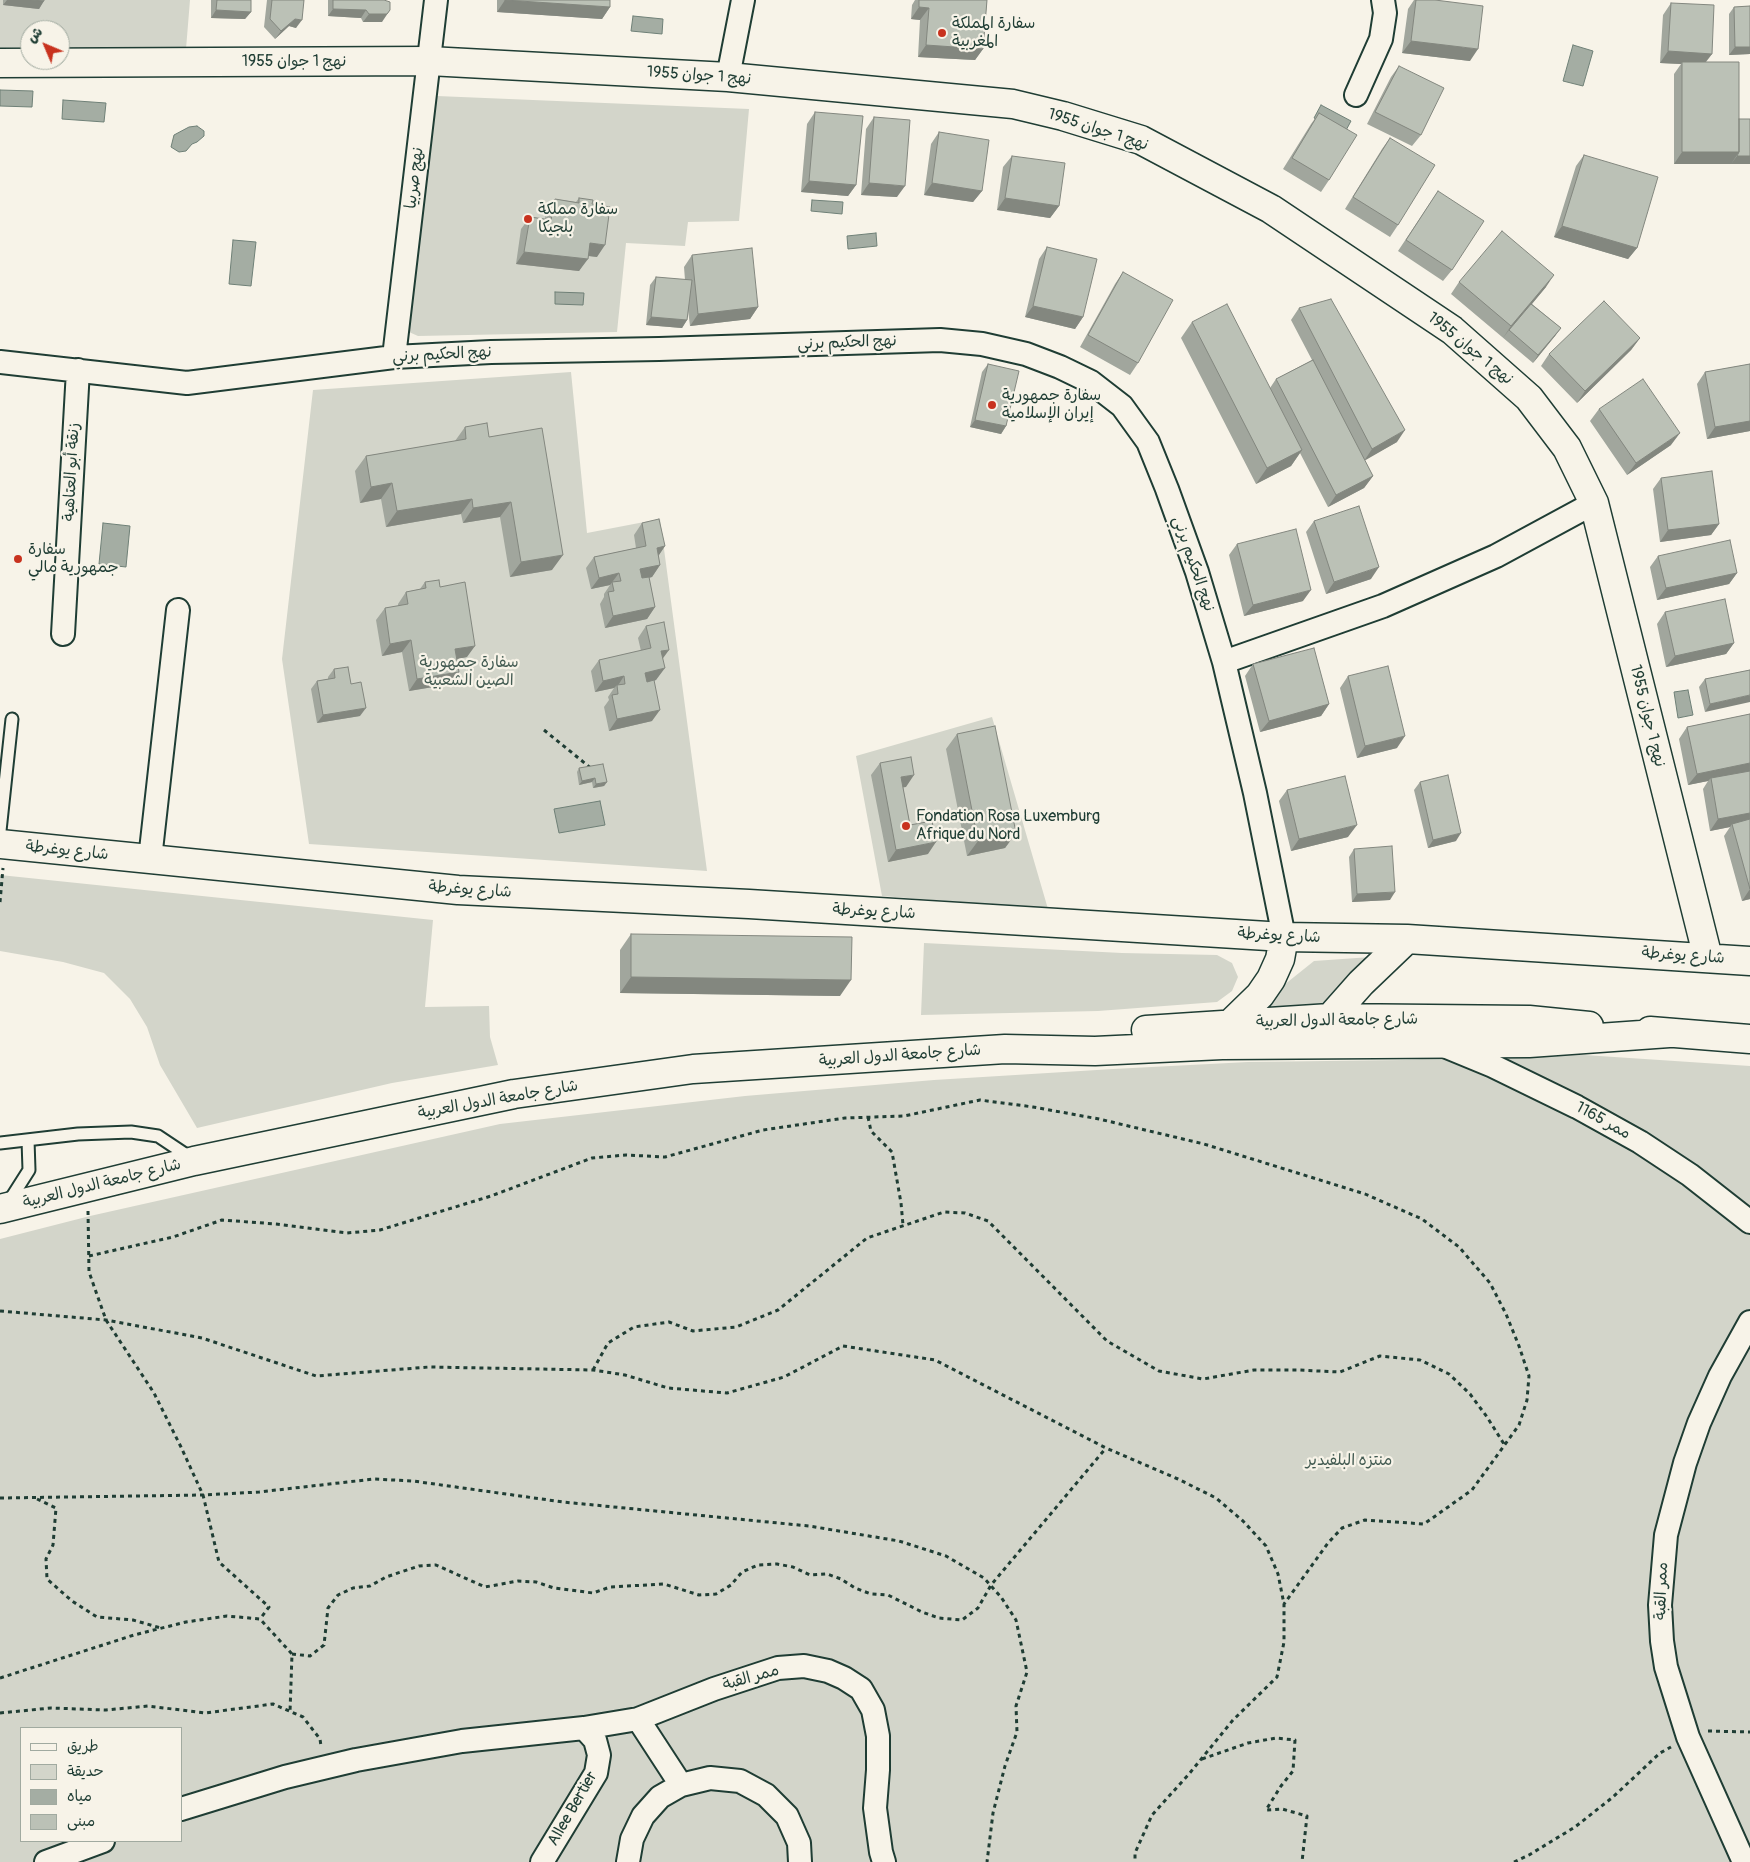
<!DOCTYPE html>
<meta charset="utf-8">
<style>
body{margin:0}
#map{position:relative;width:1750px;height:1862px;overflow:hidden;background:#f7f3e8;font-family:Pangolin,"Playpen Sans Arabic",sans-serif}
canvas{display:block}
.legend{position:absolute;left:20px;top:1727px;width:162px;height:115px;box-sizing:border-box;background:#f7f3e8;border:1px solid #a1aaa0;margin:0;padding:6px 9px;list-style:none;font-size:15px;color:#1f3d34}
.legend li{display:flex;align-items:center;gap:10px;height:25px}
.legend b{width:25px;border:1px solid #a1aaa0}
.north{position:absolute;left:20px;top:20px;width:50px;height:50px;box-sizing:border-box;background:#f7f3e8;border:1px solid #a1aaa0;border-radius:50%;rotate:315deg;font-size:14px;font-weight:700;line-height:20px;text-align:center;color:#1f3d34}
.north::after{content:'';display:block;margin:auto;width:18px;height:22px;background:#c8321e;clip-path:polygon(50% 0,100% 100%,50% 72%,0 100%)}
</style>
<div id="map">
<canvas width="1750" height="1862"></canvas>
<ul class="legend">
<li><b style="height:6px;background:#f7f3e8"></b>طريق</li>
<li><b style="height:14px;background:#d3d5ca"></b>حديقة</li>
<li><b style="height:14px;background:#a4ada3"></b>مياه</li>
<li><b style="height:14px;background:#bbc1b6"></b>مبنى</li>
</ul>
<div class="north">ش</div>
</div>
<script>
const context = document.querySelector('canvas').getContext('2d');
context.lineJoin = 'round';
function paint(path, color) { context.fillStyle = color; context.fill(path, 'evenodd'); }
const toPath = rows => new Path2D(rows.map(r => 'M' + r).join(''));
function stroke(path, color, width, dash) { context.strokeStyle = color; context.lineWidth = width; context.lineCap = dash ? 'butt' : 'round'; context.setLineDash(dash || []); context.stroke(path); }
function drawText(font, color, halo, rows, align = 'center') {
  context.font = font + ' Pangolin,"Playpen Sans Arabic",sans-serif'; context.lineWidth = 4.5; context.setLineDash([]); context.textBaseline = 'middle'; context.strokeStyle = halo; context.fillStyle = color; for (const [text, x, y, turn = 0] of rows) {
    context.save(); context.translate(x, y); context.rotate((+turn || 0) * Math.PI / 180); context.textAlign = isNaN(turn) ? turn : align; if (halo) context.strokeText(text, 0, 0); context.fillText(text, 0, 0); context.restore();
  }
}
paint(toPath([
 [0,0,190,0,186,49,60,47,60,30,30,30,30,47,0,48],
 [437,96,749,109,739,221,688,222,685,246,626,243,617,332,418,336,409,332,406,324],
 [571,372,587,533,660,519,707,871,309,844,282,659,313,390],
 [992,717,1048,909,882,896,856,756],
 [0,875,433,920,425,1007,489,1006,490,1037,498,1065,392,1083,197,1128,160,1065,147,1027,130,999,104,973,63,962,0,951],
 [924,943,1122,953,1217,955,1232,963,1238,977,1232,991,1217,1002,1098,1011,921,1015],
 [1371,957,1353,971,1319,1010,1261,1011,1284,985,1314,961],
 [1539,1052,1750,1066,1750,1862,0,1862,0,1239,90,1216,500,1124,745,1096,934,1080,1113,1069,1248,1062,1405,1060],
 [21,1728,181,1728,181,1841,21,1841]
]), '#d3d5ca');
const water = toPath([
 [633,16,663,19,662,34,631,31,633,16],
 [1573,45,1593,51,1583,86,1563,81,1573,45],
 [0,90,33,91,32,107,0,106,0,90],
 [63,100,106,103,104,122,62,119,63,100],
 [1321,105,1351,121,1344,134,1314,118,1321,105],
 [197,126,204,131,204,136,197,142,192,144,186,151,179,152,171,147,174,135,189,127,197,126],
 [812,200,843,202,842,214,811,211,812,200],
 [876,233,877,246,848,249,847,236,876,233],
 [233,240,256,242,251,286,229,284,233,240],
 [555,292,584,293,583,305,555,304,555,292],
 [103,523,130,526,126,567,99,564,103,523],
 [1688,690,1693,715,1678,718,1674,692,1688,690],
 [600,801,605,825,559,833,554,809,600,801]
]);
paint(water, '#a4ada3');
stroke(water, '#6f8077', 1);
const lane = toPath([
 [0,831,12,719],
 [0,1143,78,1134,131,1132,158,1136,191,1158],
 [8,1203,29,1170,28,1140]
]);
const street = toPath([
 [728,77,743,0],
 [1356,95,1381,39,1385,13,1383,0],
 [394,357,436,0],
 [0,362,187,383,394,357,491,352,659,349,940,340,982,344,1026,354,1060,367,1091,382,1122,406,1148,442,1167,489,1197,572,1224,662,1255,793,1284,937],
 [63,634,78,370],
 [1224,662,1383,606,1496,556,1594,503],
 [150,859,178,610],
 [1442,1045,1493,1066,1577,1107,1640,1142,1690,1175,1750,1222],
 [638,1719,681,1785],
 [181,1809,285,1777,356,1760,462,1741,584,1728,638,1719,714,1689,778,1668,804,1666,828,1671,844,1678,861,1689,873,1710,878,1736,878,1770,875,1808,881,1852,884,1862],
 [46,1862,103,1841],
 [542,1862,596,1773,599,1755,595,1740,584,1728],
 [628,1862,632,1839,643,1816,660,1797,681,1785,710,1778,740,1781,766,1795,787,1816,799,1843,800,1862],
 [1744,1862,1688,1737,1666,1667,1662,1641,1660,1605,1666,1535,1685,1463,1699,1423,1720,1376,1750,1322]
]);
const secondary = toPath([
 [0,63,429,61,728,77,1013,104,1063,116,1141,140,1271,209,1452,330,1529,398,1567,448,1594,503,1708,958],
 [0,844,458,890,749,904,1284,937,1407,939,1750,961],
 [1321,1025,1330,1018,1361,983,1407,939],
 [1146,1030,1330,1018,1529,1020,1589,1026],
 [1224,1030,1260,995,1271,979,1280,959,1284,937],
 [1650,1031,1750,1039],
 [0,1209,194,1161,514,1094,693,1069,1005,1049,1095,1051,1222,1045,1529,1043,1669,1033]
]);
stroke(lane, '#1f3d34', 15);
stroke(street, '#1f3d34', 26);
stroke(secondary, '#1f3d34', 31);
stroke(toPath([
 [544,730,592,769],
 [0,902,3,868],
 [868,1117,871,1131,892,1152,901,1203,903,1225],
 [88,1211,89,1272,106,1320,154,1393,181,1447,203,1495,219,1562,269,1607,260,1619],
 [89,1256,173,1237,222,1220,276,1224,347,1233,380,1230,491,1196,592,1158,626,1155,665,1157,763,1130,845,1118,904,1116,980,1100,1033,1107,1099,1119,1204,1144,1365,1194,1422,1219,1459,1247,1490,1283,1506,1314,1519,1346,1529,1376,1527,1400,1519,1425,1472,1490,1424,1524,1365,1520,1342,1528,1328,1543,1284,1604],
 [0,1311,106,1320,202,1338,316,1376,429,1367,593,1370,625,1375,668,1388,727,1393,784,1377,843,1346,935,1360,1106,1448,1178,1479,1216,1498,1243,1521,1266,1546,1278,1574,1284,1604,1284,1642,1277,1677,1233,1720,1189,1774,1152,1815,1135,1853,1135,1862],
 [593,1370,608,1343,634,1327,669,1322,693,1331,736,1327,778,1310,867,1238,944,1212,965,1213,988,1221,1107,1341,1159,1371,1203,1379,1254,1370,1298,1370,1340,1372,1380,1356,1420,1360,1449,1374,1470,1394,1487,1417,1504,1444],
 [0,1498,203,1495,259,1492,374,1479,413,1481,563,1502,809,1526,899,1541,946,1556,984,1578,1001,1597,1016,1620,1027,1672,1016,1706,1017,1732,1005,1766,993,1813,987,1862],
 [37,1499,56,1508,53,1545,46,1559,47,1579,72,1601,97,1617,133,1620,161,1628],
 [292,1654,310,1656,324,1645,328,1608,338,1595,353,1588,370,1586,386,1577,419,1566,436,1565,485,1587,518,1581,536,1582,554,1588,593,1593,610,1587,664,1584,699,1595,716,1594,731,1585,742,1572,758,1565,777,1564,793,1567,810,1575,827,1574,841,1579,855,1588,871,1594,888,1595,922,1612,939,1618,962,1620,978,1608,991,1585,1106,1448],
 [0,1678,134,1635,186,1622,227,1616,260,1619,292,1654,290,1712],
 [0,1713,51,1708,106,1710,148,1706,205,1713,273,1704,303,1717,320,1739,321,1746],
 [1708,1731,1750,1732],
 [1202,1759,1248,1743,1276,1738,1295,1740,1293,1771,1281,1786,1266,1810,1282,1809,1307,1816,1302,1862],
 [1514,1862,1529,1855,1575,1827,1613,1797,1660,1753,1671,1747]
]), '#1f3d34', 3, [4, 4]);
stroke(lane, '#f7f3e8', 11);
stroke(street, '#f7f3e8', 22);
stroke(secondary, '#f7f3e8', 28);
paint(toPath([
 [3,0,44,0,39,9,3,5],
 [211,0,251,0,251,12,245,19,211,18],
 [267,0,304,0,296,28,289,26,275,39,264,27],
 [328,0,384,0,382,22,363,22,361,18,328,16],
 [497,0,610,0,610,7,602,19,497,12],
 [915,0,987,0,983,49,975,60,918,57,920,20,911,19,912,5],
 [1414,0,1435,0,1470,61,1402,53,1408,9],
 [1671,3,1712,54,1706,62,1739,119,1750,164,1674,164,1674,74,1681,64,1660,63,1663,15],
 [1750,6,1750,54,1729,55,1729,14,1734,7],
 [1399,66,1421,135,1412,146,1367,124,1391,77],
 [815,112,856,185,848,196,801,192,807,124],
 [1319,113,1329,180,1321,192,1283,169,1311,124],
 [874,117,897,197,861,195,866,129],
 [939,132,982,191,973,202,924,195,931,144],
 [1390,138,1398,225,1390,237,1345,209,1382,149],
 [1584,155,1637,248,1628,259,1554,237,1576,166],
 [1012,156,1059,206,1050,218,997,210,1003,167],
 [1438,191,1452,270,1443,281,1398,251],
 [579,198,592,204,597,257,588,256,579,271,516,264,521,229,530,217,545,219,546,211,555,199,576,202],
 [1047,247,1083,317,1075,329,1025,317,1039,259],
 [692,255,758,307,750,319,690,326,688,310,687,320,682,328,646,325,650,285,656,277,685,280,684,267],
 [1123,272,1138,363,1130,375,1080,347,1115,284],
 [1459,282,1546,287,1532,304,1561,328,1555,336,1533,363,1451,294],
 [1299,308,1397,442,1364,460,1373,476,1364,488,1328,507,1300,453,1291,466,1256,484,1181,338,1192,322,1270,388,1276,379,1312,360,1291,320],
 [1640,338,1631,350,1577,403,1541,366,1549,354],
 [988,364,1006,426,1001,434,970,427,982,372],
 [1750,364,1750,431,1707,439,1697,384,1705,372],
 [1599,409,1671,445,1627,475,1590,421],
 [465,427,489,437,552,570,510,577,500,517,463,523,461,514,386,527,381,499,360,503,355,471,366,456,455,441],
 [1661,478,1719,524,1711,535,1660,542,1653,489],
 [1314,521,1371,579,1326,594,1306,532],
 [642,523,665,546,658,556,660,565,652,577,649,578,655,607,647,619,605,628,600,604,604,597,604,594,610,585,591,589,586,568,594,557,636,548,634,535],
 [1237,544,1303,601,1244,616,1229,555],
 [1658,556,1737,573,1729,584,1657,600,1650,567],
 [425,582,440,587,467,657,457,659,459,672,451,684,409,691,402,652,382,656,376,620,385,608,398,606,398,604,406,592,420,589],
 [1665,612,1734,643,1726,654,1666,667,1657,624],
 [646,626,663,659,656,680,654,681,652,721,609,731,604,707,609,700,608,697,614,688,595,692,591,671,599,660,641,651,638,638],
 [1253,664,1329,704,1321,716,1260,732,1245,676],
 [334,669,351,684,360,716,317,723,311,689,317,681,328,679,328,677],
 [1750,670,1705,712,1699,687,1705,679],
 [1348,676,1397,748,1357,758,1340,688],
 [1750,714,1750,899,1742,901,1724,836,1730,827,1710,831,1703,789,1708,781,1688,785,1679,739,1687,727],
 [957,734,1016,833,1005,848,967,856,946,749],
 [880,763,906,787,903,787,910,825,928,854,888,862,871,775],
 [579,768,607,782,604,786,593,788,592,782,579,785,577,772],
 [1420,782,1456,841,1428,848,1414,790],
 [1287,790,1348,837,1291,851,1279,801],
 [1354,849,1390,900,1352,902,1349,857],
 [631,934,840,996,620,993,620,950]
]), '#a1a69d');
paint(toPath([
 [7,0,31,0,44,1,39,9,3,5],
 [505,0,610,7,602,19,497,12],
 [919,7,929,8,920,20,911,19],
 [333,9,366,10,361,18,328,16],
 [216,10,251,12,245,19,211,18],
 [390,10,382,22,363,22,369,14],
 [295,19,302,20,296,28,289,26,275,39,281,31],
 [1411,41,1478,49,1470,61,1402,53],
 [926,45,983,49,975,60,918,57],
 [1735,47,1750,47,1750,54,1729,55],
 [1668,51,1712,54,1703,65,1682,62,1681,64,1660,63],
 [1682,152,1739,152,1731,164,1674,164],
 [1737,156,1750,156,1750,164,1731,164],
 [809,181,856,185,848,196,801,192],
 [869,183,905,186,897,197,861,195],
 [932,183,982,191,973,202,924,195],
 [1005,198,1059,206,1050,218,997,210],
 [1562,226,1637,248,1628,259,1554,237],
 [590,243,605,245,597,257,582,255],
 [524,252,588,259,579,271,516,264],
 [1554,275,1546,287,1509,331,1509,330,1503,338,1511,326],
 [1033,306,1083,317,1075,329,1025,317],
 [758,307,750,319,690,326,698,314],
 [651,317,687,320,682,328,646,325],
 [1561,328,1555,336,1533,363,1538,355],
 [1640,338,1631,350,1577,403,1585,391],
 [975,420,1006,426,1001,434,970,427],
 [1750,421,1750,431,1707,439,1715,427],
 [1405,430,1397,442,1364,461,1372,449],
 [1680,433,1671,445,1627,475,1636,463],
 [1302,450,1291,466,1256,484,1267,468],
 [1373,476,1364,488,1328,507,1336,495],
 [392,483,381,499,360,503,371,487],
 [472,499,461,514,386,527,397,511],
 [511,502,500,517,463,523,473,508],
 [1719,524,1711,535,1660,542,1668,530],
 [665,546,657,558,657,548],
 [563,555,552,570,510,577,521,562],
 [660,565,652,577,632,581,640,569],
 [1379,567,1371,579,1326,594,1334,582],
 [619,573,610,585,591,589,599,578],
 [1737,573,1729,584,1657,600,1666,588],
 [1311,590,1303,601,1244,616,1253,605],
 [655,607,647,619,605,628,613,616],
 [411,640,402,652,382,656,390,644],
 [1734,643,1726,654,1666,667,1675,656],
 [475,646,467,657,447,661,455,649],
 [669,650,661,661,661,651],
 [665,668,656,680,637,684,645,673],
 [459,672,451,684,409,691,417,679],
 [624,676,617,687,617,685,614,688,595,692,603,681],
 [1750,695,1750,702,1705,712,1710,704],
 [1329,704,1321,716,1260,732,1269,721],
 [366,708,360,716,317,723,323,715],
 [660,710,652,721,609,731,617,719],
 [1405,736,1397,748,1357,758,1365,746],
 [1750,763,1750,773,1711,778,1708,781,1688,785,1697,774],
 [914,775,906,787,893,789,901,777],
 [595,778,592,782,579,785,582,781],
 [607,782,604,786,593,788,596,784],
 [1750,813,1750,824,1732,824,1730,827,1710,831,1718,819],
 [1357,825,1348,837,1291,851,1299,839],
 [1016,833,1005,848,967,856,978,841],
 [1461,833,1456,841,1428,848,1433,840],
 [936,842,928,854,888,862,896,850],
 [1750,889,1750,899,1742,901],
 [1395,892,1390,900,1352,902,1357,894],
 [631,977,851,980,840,996,620,993]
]), '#83877f');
const building = toPath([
 [31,0,44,0,44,1,31,0],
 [217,0,251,0,251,12,216,10,217,0],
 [272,0,304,0,302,20,295,19,281,31,270,19,272,0],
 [333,0,384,0,390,2,390,10,387,14,369,14,366,10,333,9,333,0],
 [505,0,610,0,610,7,505,0],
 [919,0,987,0,983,49,926,45,929,8,919,7,919,0],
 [1416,0,1435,0,1483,6,1478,49,1411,41,1416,0],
 [1671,3,1714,5,1712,54,1668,51,1671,3],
 [1750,6,1750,47,1735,47,1734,7,1750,6],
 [1682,62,1739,62,1739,152,1682,152,1682,62],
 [1399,66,1444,88,1421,135,1375,112,1399,66],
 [815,112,863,116,856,185,809,181,815,112],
 [1319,113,1357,135,1329,180,1292,158,1319,113],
 [874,117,910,120,905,186,869,183,874,117],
 [1739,119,1750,119,1750,156,1737,156,1739,152,1739,119],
 [939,132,989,140,982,191,932,183,939,132],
 [1390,138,1435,165,1398,225,1353,197,1390,138],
 [1584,155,1658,177,1637,248,1562,226,1584,155],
 [1012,156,1065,163,1059,206,1005,198,1012,156],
 [1438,191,1484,221,1452,270,1406,240,1438,191],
 [579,198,593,200,592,204,610,207,605,245,590,243,588,259,524,252,530,217,551,220,555,199,579,203,579,198],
 [1502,231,1554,275,1511,326,1459,282,1502,231],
 [1047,247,1097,259,1083,317,1033,306,1047,247],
 [752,248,758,307,698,314,692,255,752,248],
 [1123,272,1173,300,1138,363,1088,335,1123,272],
 [656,277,692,280,687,320,651,317,656,277],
 [1331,299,1405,430,1372,449,1299,308,1331,299],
 [1604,301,1640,338,1585,391,1549,354,1604,301],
 [1227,304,1302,450,1267,468,1192,322,1227,304],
 [1531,304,1561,328,1538,355,1509,330,1531,304],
 [1313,360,1373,476,1336,495,1276,379,1313,360],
 [988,364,1019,371,1006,426,975,420,988,364],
 [1750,364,1750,421,1715,427,1705,372,1750,364],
 [1643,379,1680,433,1636,463,1599,409,1643,379],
 [487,423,489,437,542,428,563,555,521,562,511,502,473,508,472,499,397,511,392,483,371,487,366,456,466,439,465,427,487,423],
 [1712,471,1719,524,1668,530,1661,478,1712,471],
 [1359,506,1379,567,1334,582,1314,521,1359,506],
 [659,519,665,546,657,548,660,565,640,569,642,578,649,577,655,607,613,616,608,592,614,591,612,582,621,581,619,573,599,578,594,557,646,546,642,523,659,519],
 [1296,529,1311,590,1253,605,1237,544,1296,529],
 [1730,540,1737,573,1666,588,1658,556,1730,540],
 [439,580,440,587,465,582,475,646,455,649,459,672,417,679,411,640,390,644,385,608,408,604,406,592,426,588,425,582,439,580],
 [1725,599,1734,643,1675,656,1665,612,1725,599],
 [664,622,669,650,661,651,665,668,645,673,647,682,654,680,660,710,617,719,612,695,618,694,617,685,625,684,624,676,603,681,599,660,651,648,646,626,664,622],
 [1314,648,1329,704,1269,721,1253,664,1314,648],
 [1388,666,1405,736,1365,746,1348,676,1388,666],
 [348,667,351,684,361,682,366,708,323,715,317,681,335,678,334,669,348,667],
 [1750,670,1750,695,1710,704,1705,679,1750,670],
 [1750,714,1750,763,1697,774,1687,727,1750,714],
 [995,726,1016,833,978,841,957,734,995,726],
 [911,757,914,775,901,777,910,825,932,821,936,842,896,850,880,763,911,757],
 [603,764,607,782,596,784,595,778,582,781,579,768,603,764],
 [1750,771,1750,813,1718,819,1711,778,1750,771],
 [1448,775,1461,833,1433,840,1420,782,1448,775],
 [1345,776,1357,825,1299,839,1287,790,1345,776],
 [1750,819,1750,889,1732,824,1750,819],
 [1392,846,1395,892,1357,894,1354,849,1392,846],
 [631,934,852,937,851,980,631,977,631,934]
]);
paint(building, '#bbc1b6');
stroke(building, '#83877f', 1);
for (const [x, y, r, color] of [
 [942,33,5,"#c8321e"],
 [528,219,5,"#c8321e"],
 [992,405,5,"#c8321e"],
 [18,559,5,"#c8321e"],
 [906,826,5,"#c8321e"]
]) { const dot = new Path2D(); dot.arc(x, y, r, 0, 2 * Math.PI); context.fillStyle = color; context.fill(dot); stroke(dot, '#f7f3e8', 2); }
drawText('16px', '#1f3d34', '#f7f3e8', [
 ["سفارة المملكة",952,24],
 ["المغربية",952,42],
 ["سفارة مملكة",538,210],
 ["بلجيكا",538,228],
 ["سفارة جمهورية",1002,396],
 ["إيران الإسلامية",1002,414],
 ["سفارة",28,550],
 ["جمهورية مالي",28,568],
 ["Fondation Rosa Luxemburg",916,817],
 ["Afrique du Nord",916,835]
], 'left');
drawText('16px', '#1f3d34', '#f7f3e8', [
 ["نهج 1 جوان 1955",294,62],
 ["نهج 1 جوان 1955",699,76,4],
 ["نهج 1 جوان 1955",1098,130,18],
 ["نهج صربيا",415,178,-83],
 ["نهج الحكيم برني",847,343,-2],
 ["نهج 1 جوان 1955",1470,349,39],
 ["نهج الحكيم برني",442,355,-3],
 ["زنقة أبو العتاهية",72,472,-87],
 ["نهج الحكيم برني",1193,564,71],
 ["نهج 1 جوان 1955",1647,716,76],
 ["شارع يوغرطة",67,851,6],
 ["شارع يوغرطة",470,890,4],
 ["شارع يوغرطة",874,912,3],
 ["شارع يوغرطة",1279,936,3],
 ["شارع يوغرطة",1683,956,4],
 ["شارع جامعة الدول العربية",1337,1021,-1],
 ["شارع جامعة الدول العربية",900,1056,-4],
 ["شارع جامعة الدول العربية",498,1100,-10],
 ["ممر 1165",1603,1121,29],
 ["شارع جامعة الدول العربية",102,1184,-14],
 ["ممر القبة",1662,1591,-88],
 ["ممر القبة",751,1678,-16],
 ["Allee Bertier",573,1809,-60]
]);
drawText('16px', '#435b52', '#f7f3e8', [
 ["سفارة جمهورية",469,663],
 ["الصين الشعبية",469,681],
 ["منتزه البلفيدير",1349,1461]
]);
</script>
